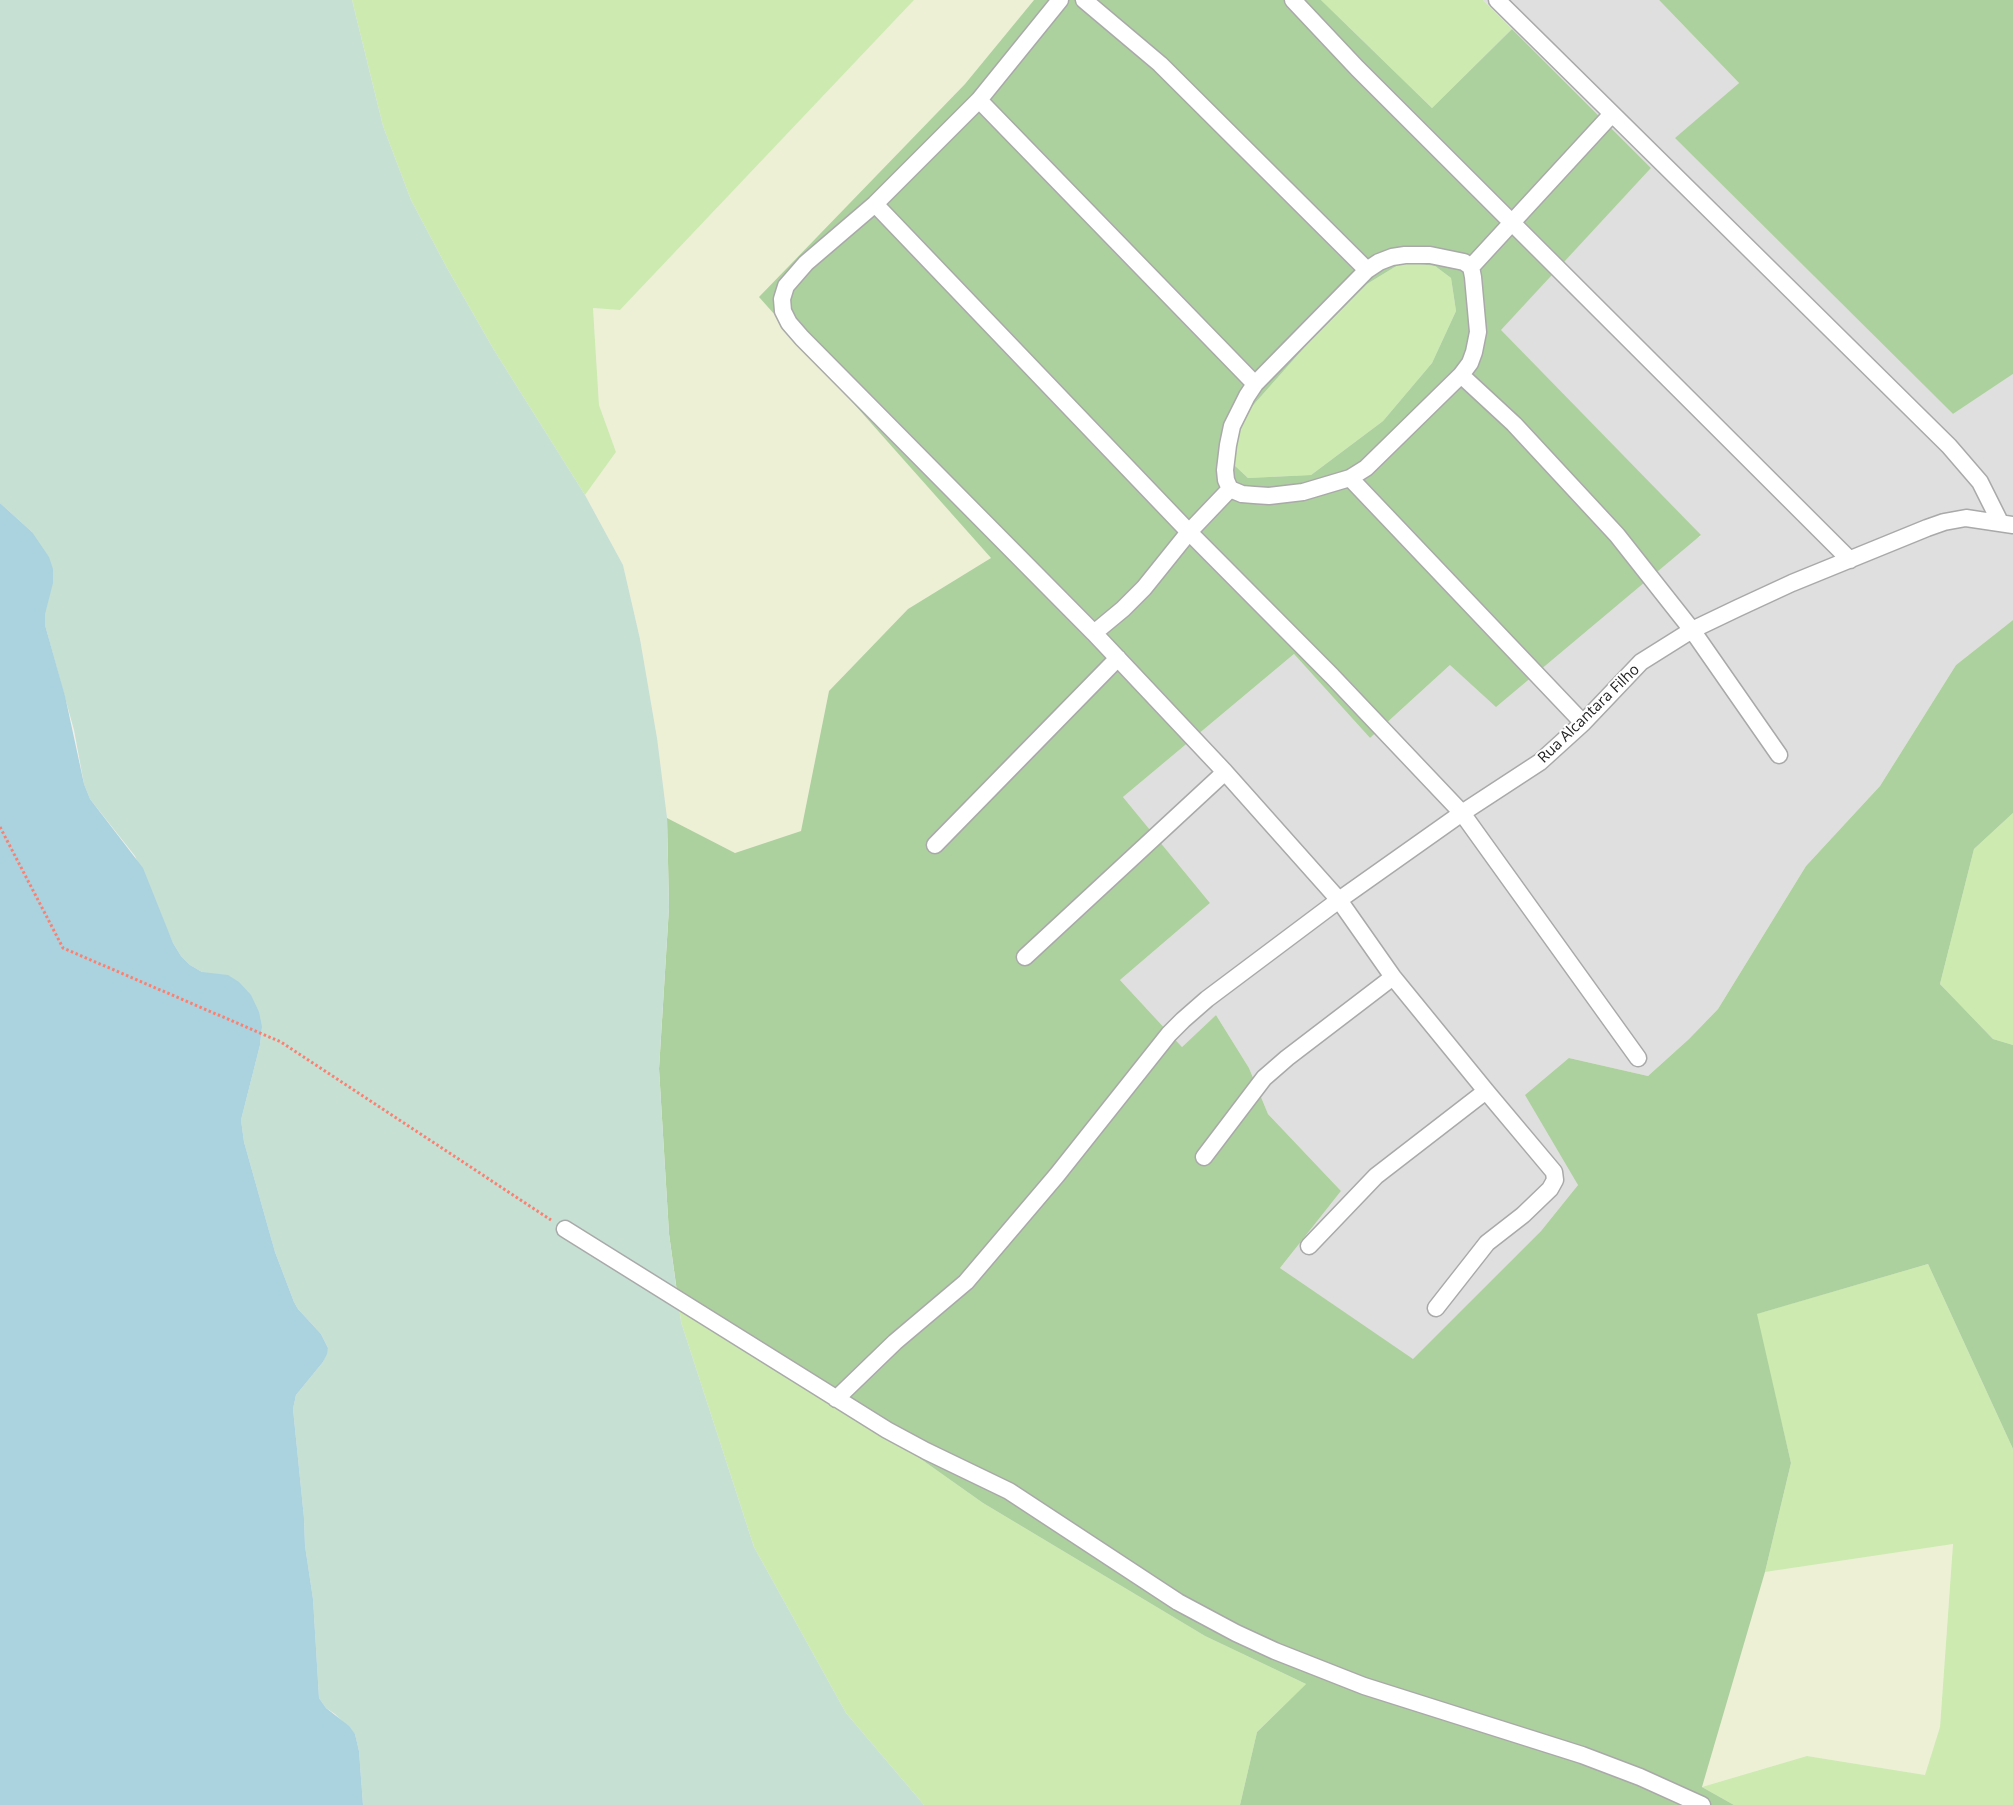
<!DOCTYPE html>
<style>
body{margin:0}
canvas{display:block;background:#f2efe9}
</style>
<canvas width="2013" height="1805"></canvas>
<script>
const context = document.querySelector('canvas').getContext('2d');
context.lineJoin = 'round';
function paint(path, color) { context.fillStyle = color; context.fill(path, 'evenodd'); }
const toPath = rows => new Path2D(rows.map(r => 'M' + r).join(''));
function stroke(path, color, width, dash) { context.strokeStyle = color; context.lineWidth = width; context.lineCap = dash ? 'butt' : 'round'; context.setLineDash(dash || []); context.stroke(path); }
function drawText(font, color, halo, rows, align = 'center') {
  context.font = font + ' "Open Sans",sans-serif'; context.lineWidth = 4; context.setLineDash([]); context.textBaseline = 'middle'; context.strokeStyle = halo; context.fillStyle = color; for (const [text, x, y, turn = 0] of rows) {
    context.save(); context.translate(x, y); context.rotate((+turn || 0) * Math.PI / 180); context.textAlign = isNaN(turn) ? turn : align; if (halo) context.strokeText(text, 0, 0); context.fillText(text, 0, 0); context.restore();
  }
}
paint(toPath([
 [1483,0,1659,0,1739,83,1676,138,1953,414,2013,374,2013,620,1956,665,1880,786,1806,866,1718,1009,1689,1039,1648,1076,1569,1058,1578,1185,1541,1231,1413,1360,1280,1268,1341,1191,1268,1114,1249,1068,1216,1015,1182,1047,1120,980,1210,903,1123,797,1294,654,1370,738,1450,665,1701,536,1500,330,1651,168]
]), '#e0dfdf');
paint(toPath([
 [914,0,1034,0,965,84,760,297,991,558,908,609,829,691,801,831,735,853,667,818,657,738,640,639,623,565,585,495,616,452,599,405,593,308,620,310],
 [1953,1543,1940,1727,1925,1775,1807,1756,1702,1787,1765,1572]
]), '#eef0d5');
paint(toPath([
 [352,0,914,0,620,310,593,308,599,405,616,452,585,495,494,350,447,268,411,200,383,126],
 [1321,0,1483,0,1512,29,1432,108],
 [1403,262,1435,266,1451,278,1456,311,1432,363,1383,421,1311,475,1248,478,1232,463,1235,444,1248,411,1310,341,1367,284],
 [2013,813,2013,1045,1993,1039,1940,984,1974,849],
 [1928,1264,2013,1449,2013,1805,1734,1805,1702,1787,1807,1756,1925,1775,1940,1727,1953,1544,1765,1572,1791,1463,1756,1314],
 [679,1306,836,1399,983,1503,1205,1636,1306,1684,1257,1732,1240,1805,924,1805,846,1713,754,1547,681,1322]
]), '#cdebb0');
paint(toPath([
 [1034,0,1321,0,1432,108,1512,29,1651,168,1501,330,1701,535,1496,707,1450,665,1370,738,1294,654,1123,797,1210,903,1120,980,1182,1047,1216,1015,1249,1068,1268,1114,1341,1191,1280,1268,1413,1359,1541,1231,1578,1185,1525,1095,1569,1058,1648,1076,1689,1039,1718,1009,1806,866,1880,786,1956,665,2013,620,2013,813,1974,849,1940,984,1993,1039,2013,1045,2013,1449,1928,1264,1757,1314,1791,1463,1765,1572,1702,1787,1734,1805,1240,1805,1257,1732,1306,1684,1205,1636,983,1503,836,1399,679,1306,669,1234,659,1069,669,907,667,818,735,853,801,831,829,691,908,609,991,558,759,297,965,84],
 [1403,262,1435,266,1451,278,1456,311,1432,363,1383,421,1311,475,1248,478,1232,463,1235,444,1248,411,1310,341,1367,284],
 [1659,0,2013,0,2013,374,1953,414,1675,138,1739,83]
]), '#add19e');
paint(toPath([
 [0,0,352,0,383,126,411,200,447,268,494,350,585,495,623,565,640,639,657,738,667,818,669,907,659,1069,669,1234,681,1322,754,1547,846,1713,924,1805,363,1805,359,1751,355,1734,335,1714,326,1708,319,1698,313,1599,305,1546,304,1518,293,1409,296,1395,323,1362,328,1348,321,1334,298,1309,294,1302,275,1252,244,1142,241,1120,260,1045,262,1027,202,972,190,965,181,956,173,943,135,856,90,799,84,784,74,730,45,625,45,614,32,532,0,503]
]), '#c6e0d4');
paint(toPath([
 [0,503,32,532,49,557,53,569,53,583,45,614,45,625,65,696,84,784,90,799,143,868,173,943,181,956,190,965,202,972,228,975,239,982,251,995,259,1012,262,1027,260,1045,241,1120,244,1142,275,1252,294,1302,298,1309,321,1334,328,1348,327,1354,323,1362,296,1395,293,1409,304,1518,305,1546,313,1599,319,1698,326,1708,349,1726,355,1734,359,1751,363,1805,0,1805]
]), '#aad3df');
const street = toPath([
 [1060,0,979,100,875,204,806,263,786,286,782,299,783,311,789,323,802,338,1094,633,1225,772,1339,900,1393,977,1486,1091,1554,1172,1555,1180,1550,1189,1523,1215,1487,1243,1436,1308],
 [1084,0,1160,64,1367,270],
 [1293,0,1357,68,1850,560],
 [1497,0,1949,446,1980,482,2000,522],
 [979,100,1255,384],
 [875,204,1189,532,1332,676,1462,813,1638,1058],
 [1461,375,1514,424,1617,535,1692,630,1779,755],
 [1350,478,1583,723],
 [1230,489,1242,494,1254,495,1269,496,1303,492,1350,478,1366,468,1461,375,1470,363,1474,352,1478,332,1473,277,1471,267],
 [1094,633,1123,609,1144,588,1189,532,1230,489,1226,480,1225,470,1228,445,1232,426,1247,396,1255,384,1367,270,1379,262,1392,257,1405,255,1430,255,1464,262,1471,267,1611,115],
 [935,845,1118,658],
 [1025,957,1225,772],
 [1204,1157,1264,1078,1287,1058,1393,977],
 [565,1229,887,1430,926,1451,1009,1491,1178,1602,1236,1633,1275,1651,1364,1686,1582,1755,1640,1777,1702,1805],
 [1309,1246,1376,1176,1486,1091],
 [836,1399,895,1342,966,1282,1057,1175,1169,1034,1183,1020,1207,999,1339,900,1462,813,1540,762,1583,723,1641,662,1692,630,1738,608,1792,583,1927,528,1944,522,1966,518,2013,525]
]);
stroke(street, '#a9a9a9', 19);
stroke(toPath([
 [0,827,63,948,281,1042,551,1220]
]), '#fa8072', 3, [2.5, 2.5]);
stroke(street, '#fff', 16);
drawText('15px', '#222', '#fff', [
 ["Rua Alcantara Filho",1589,714,-44]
]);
</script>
